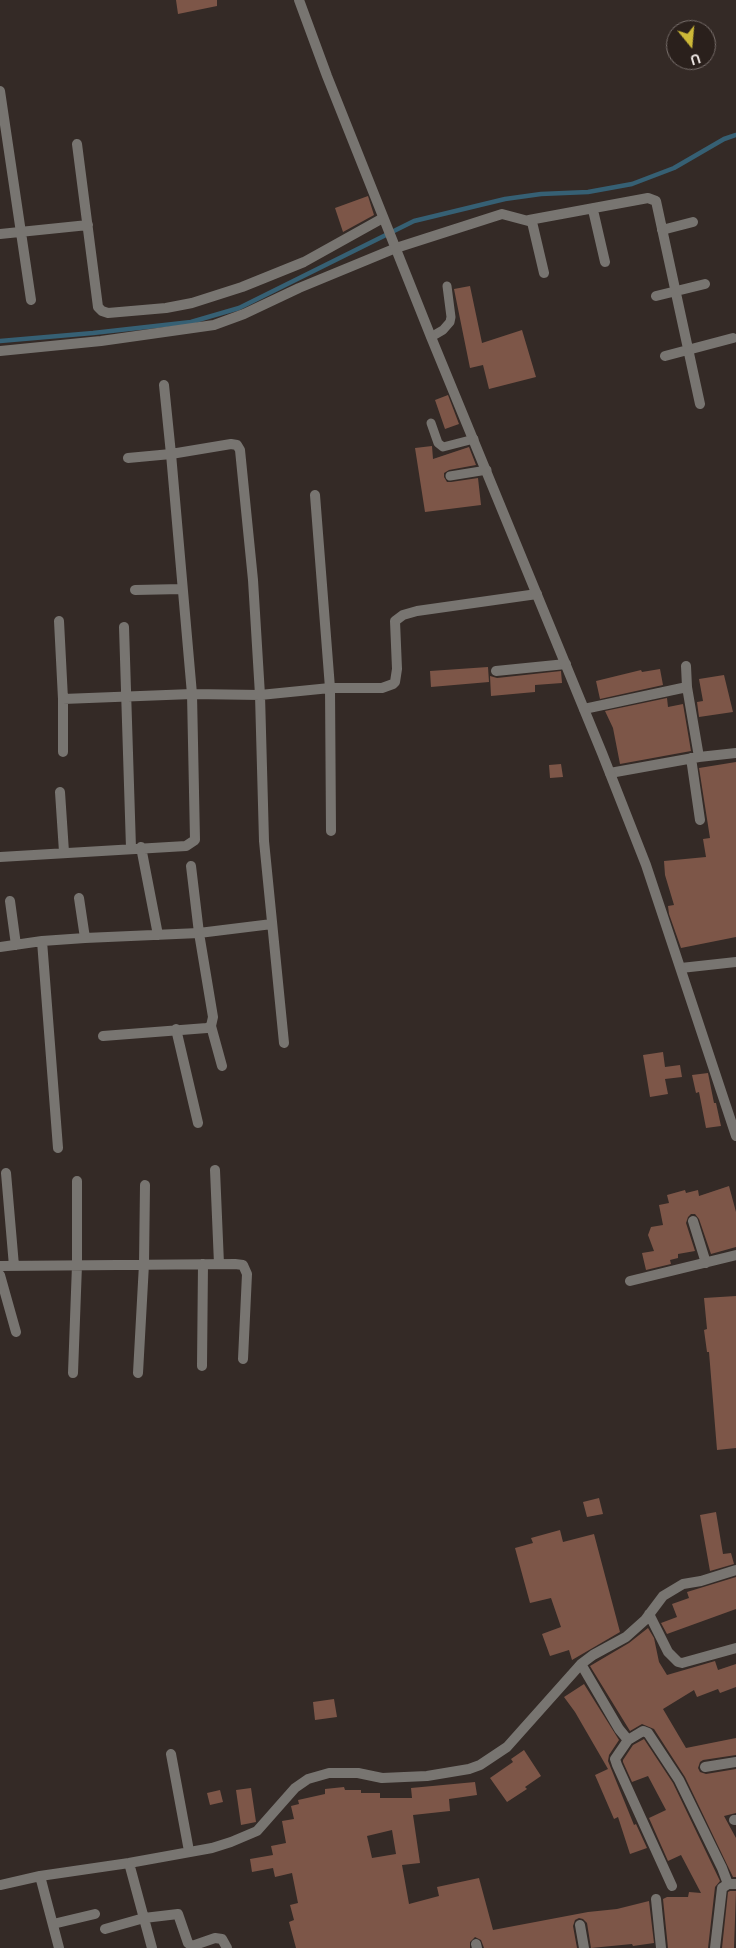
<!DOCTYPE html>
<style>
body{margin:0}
#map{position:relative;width:736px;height:1948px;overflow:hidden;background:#342a26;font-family:Figtree,sans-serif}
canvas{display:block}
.north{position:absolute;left:666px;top:20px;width:50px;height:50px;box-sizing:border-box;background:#2a201c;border:1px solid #79706d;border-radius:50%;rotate:163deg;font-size:14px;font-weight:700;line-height:20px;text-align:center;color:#f0e9e6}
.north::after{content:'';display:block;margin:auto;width:18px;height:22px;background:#cdb938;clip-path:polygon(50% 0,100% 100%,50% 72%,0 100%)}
</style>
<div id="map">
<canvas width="736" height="1948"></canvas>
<div class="north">U</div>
</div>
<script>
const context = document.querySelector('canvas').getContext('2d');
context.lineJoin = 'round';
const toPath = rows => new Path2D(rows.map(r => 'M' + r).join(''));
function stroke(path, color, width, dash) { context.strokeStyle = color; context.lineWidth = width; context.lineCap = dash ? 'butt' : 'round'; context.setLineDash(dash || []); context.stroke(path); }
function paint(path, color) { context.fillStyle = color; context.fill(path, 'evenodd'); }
stroke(toPath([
 [0,341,93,333,191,322,239,308,414,221,505,199,541,194,588,192,632,184,674,168,724,139,736,135]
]), '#366074', 4.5);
paint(toPath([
 [176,0,217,0,217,6,178,14],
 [368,196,374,215,343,232,335,208],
 [470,286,482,343,522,330,536,377,489,389,483,365,470,368,454,289],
 [448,395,459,424,445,429,435,400],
 [432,446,433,459,469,447,476,465,449,470,444,473,444,477,447,482,451,482,478,478,481,505,425,512,415,448],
 [488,667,489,682,431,687,430,671],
 [660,669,663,685,600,699,596,681,641,670,642,672],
 [561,671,562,683,535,685,535,692,491,696,490,676,497,678],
 [724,675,733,712,699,717,697,702,703,701,699,679],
 [667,698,668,707,683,704,691,751,620,764,613,728,605,711],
 [736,762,736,937,681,948,669,914,668,906,674,905,665,875,664,861,706,857,703,839,710,838,699,768],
 [561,764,563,777,550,778,549,765],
 [663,1052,665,1067,680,1065,682,1077,665,1079,668,1094,650,1097,643,1055],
 [708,1073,714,1103,716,1103,721,1126,706,1128,699,1092,696,1093,692,1075],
 [729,1186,736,1212,736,1247,711,1254,699,1219,695,1214,691,1214,688,1217,686,1223,695,1251,678,1254,678,1258,670,1260,671,1264,646,1270,642,1253,654,1251,648,1235,651,1227,663,1225,659,1205,669,1203,667,1195,685,1190,686,1193,698,1190,699,1196],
 [736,1296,736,1448,717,1450,709,1352,707,1352,704,1330,707,1329,704,1298],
 [599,1498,603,1514,587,1517,583,1502],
 [716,1512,723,1554,731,1553,734,1564,710,1571,700,1515],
 [560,1530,563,1542,594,1534,620,1632,572,1660,569,1650,550,1656,542,1634,561,1627,551,1598,530,1603,515,1548,533,1543,531,1538],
 [736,1577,736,1609,667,1634,661,1623,677,1617,672,1604,689,1598,687,1592],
 [648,1628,654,1638,659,1662,667,1675,715,1661,718,1670,736,1664,736,1687,720,1693,718,1689,697,1697,694,1690,663,1709,686,1748,736,1738,736,1755,703,1760,700,1762,698,1768,700,1772,706,1774,736,1769,736,1813,724,1816,736,1838,736,1877,733,1877,685,1777,654,1729,642,1724,630,1731,590,1666,629,1643],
 [584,1684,619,1740,609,1755,608,1761,634,1825,636,1824,647,1848,630,1854,618,1817,614,1819,595,1775,608,1769,575,1712,564,1697],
 [334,1699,337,1717,315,1720,313,1702],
 [644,1739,673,1783,720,1881,715,1887,708,1948,668,1948,663,1899,667,1897,688,1897,689,1892,701,1893,681,1855,668,1861,649,1818,666,1810,648,1776,632,1782,623,1762,623,1760,633,1745],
 [524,1750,541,1776,525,1787,527,1789,507,1802,490,1778,513,1762,511,1759],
 [475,1782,477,1795,449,1799,450,1811,413,1815,420,1863,402,1865,409,1904,439,1896,437,1887,479,1878,493,1930,588,1912,617,1909,649,1901,654,1943,633,1946,632,1944,591,1948,587,1923,583,1919,579,1918,575,1920,573,1926,577,1948,484,1948,481,1940,475,1937,470,1942,470,1948,296,1948,289,1922,294,1920,290,1905,298,1903,292,1873,275,1877,273,1868,252,1872,250,1859,273,1855,271,1846,286,1843,282,1821,294,1819,291,1806,299,1804,298,1800,325,1794,325,1789,344,1787,345,1790,361,1790,361,1793,380,1793,380,1798,412,1798,411,1788],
 [392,1830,396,1854,372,1858,367,1836],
 [251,1788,256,1822,241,1825,236,1790],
 [220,1790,223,1802,210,1805,207,1793],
 [730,1891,736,1891,734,1948,722,1948,728,1892]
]), '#7d5648');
stroke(toPath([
 [431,337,443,330,450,322,451,317,447,286],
 [431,423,438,443,443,447,474,439],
 [450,476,487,470]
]), '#787571', 9);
stroke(toPath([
 [0,91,31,300],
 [77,144,98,307,102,311,108,313,166,308,192,303,242,287,304,262,383,218],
 [593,210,605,262],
 [529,220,648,198,656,201,700,404],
 [662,230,693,222],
 [0,234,88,225],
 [656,296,705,284],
 [0,351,101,341,214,325,244,314,299,288,396,248,502,214,532,222,544,273],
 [665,356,733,338],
 [128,458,171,454,231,444,237,445,240,450,253,580,260,695,192,694,171,454,164,385],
 [135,590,182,589],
 [59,621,63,699],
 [124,627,131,848],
 [686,666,687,687,699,757],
 [496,671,566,664],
 [584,709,687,687],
 [691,758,700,820],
 [610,773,699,757,736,753],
 [60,792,64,852],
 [331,831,330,688,382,688,393,684,395,682,397,669,395,621,403,615,417,611,537,594],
 [141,847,158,935],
 [0,857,186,846,195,840,192,694,63,699,63,752],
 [191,866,199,933,272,924],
 [79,898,85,938],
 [10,901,16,945],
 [42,941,58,1148],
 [0,947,42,941,85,938,199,933,213,1017,211,1026,207,1028,103,1036],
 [681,968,736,962],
 [211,1026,222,1066],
 [176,1029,198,1123],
 [284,1043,264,841,260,695,330,688,315,495],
 [215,1170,219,1264],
 [6,1173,14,1266],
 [693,1221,706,1263],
 [0,1266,235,1264,243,1265,247,1274,243,1359],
 [0,1275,16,1332],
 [630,1281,736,1255],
 [202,1366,203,1264],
 [73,1373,77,1265,77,1181],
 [138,1373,144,1264,145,1185],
 [649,1614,668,1652,678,1662,682,1663,736,1648],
 [581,1664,619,1729,628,1740,643,1731,648,1733,679,1780,722,1868,728,1884],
 [628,1740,615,1759,617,1765,672,1886],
 [171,1754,189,1851],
 [705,1767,736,1762],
 [734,1820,736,1820],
 [129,1863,152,1948],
 [40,1876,59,1948],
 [0,1885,40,1876,129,1863,212,1848,231,1842,257,1831,295,1788,308,1779,329,1773,358,1773,382,1778,427,1776,469,1769,480,1765,507,1747,581,1664,593,1655,626,1637,645,1620,663,1596,683,1584,701,1581,736,1570],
 [656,1899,661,1948],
 [53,1924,95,1914],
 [580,1925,584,1948],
 [105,1929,144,1918,178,1914,188,1943,192,1946,215,1938,222,1939,227,1948],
 [476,1944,477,1948],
 [715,1948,722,1888,728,1884,736,1884]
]), '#787571', 10);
stroke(toPath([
 [299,0,327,76,431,337,602,753,646,865,736,1136]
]), '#787571', 10);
</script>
